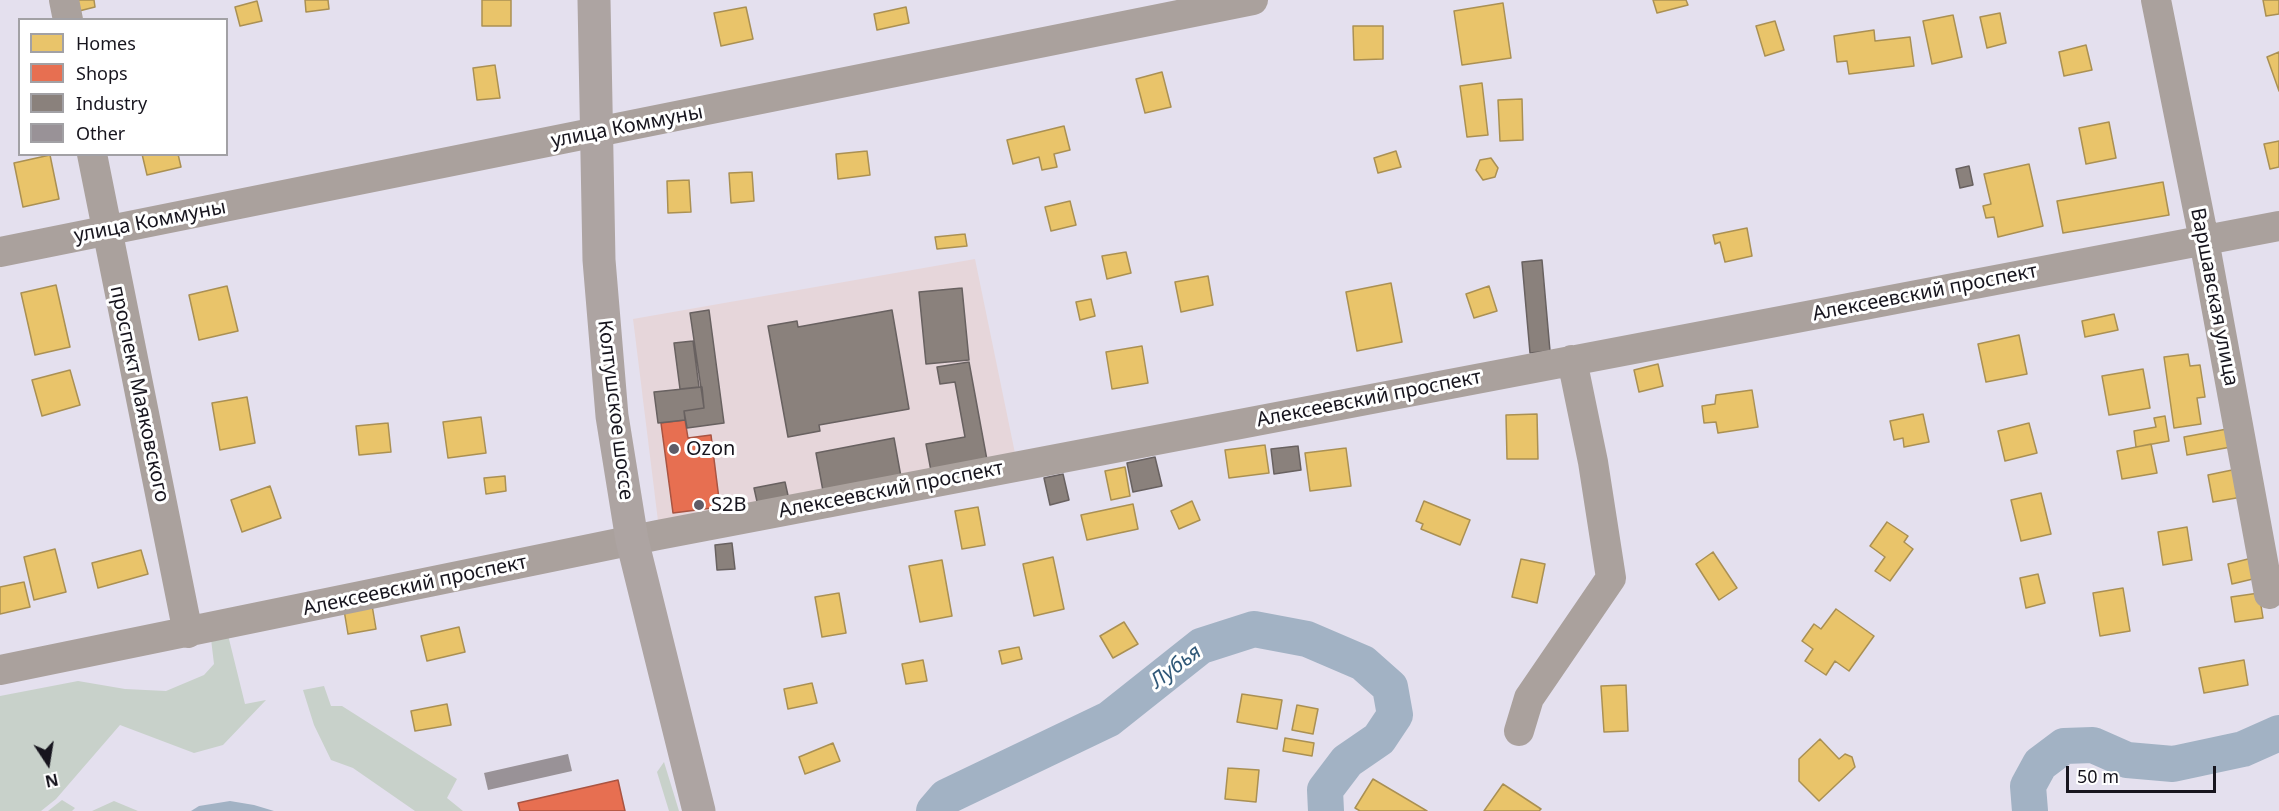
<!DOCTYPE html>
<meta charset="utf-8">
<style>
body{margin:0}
#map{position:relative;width:2279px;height:811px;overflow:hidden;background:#e4e0ee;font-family:"Noto Sans",sans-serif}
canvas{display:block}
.legend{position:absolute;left:18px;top:18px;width:210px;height:138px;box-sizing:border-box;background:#fff;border:2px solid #a2a1a5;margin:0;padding:8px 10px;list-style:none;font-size:18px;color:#17151e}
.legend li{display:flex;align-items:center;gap:12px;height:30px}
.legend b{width:30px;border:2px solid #a2a1a5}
.north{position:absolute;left:18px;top:733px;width:60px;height:60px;-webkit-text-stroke:4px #fff;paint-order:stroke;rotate:168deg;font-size:16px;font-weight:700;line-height:24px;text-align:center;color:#17151e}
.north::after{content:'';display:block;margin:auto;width:21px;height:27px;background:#17151e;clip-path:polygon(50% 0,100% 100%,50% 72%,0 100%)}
.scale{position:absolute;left:2066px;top:766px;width:150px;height:27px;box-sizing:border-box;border:3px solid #17151e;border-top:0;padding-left:8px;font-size:18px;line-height:21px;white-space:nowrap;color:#17151e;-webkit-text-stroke:4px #fff;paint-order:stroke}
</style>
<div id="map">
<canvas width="2279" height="811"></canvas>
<ul class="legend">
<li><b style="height:16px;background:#e9c46a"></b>Homes</li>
<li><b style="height:16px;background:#e76f51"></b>Shops</li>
<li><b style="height:16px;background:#8a817c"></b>Industry</li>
<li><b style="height:16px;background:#999297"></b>Other</li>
</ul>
<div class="north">N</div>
<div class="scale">50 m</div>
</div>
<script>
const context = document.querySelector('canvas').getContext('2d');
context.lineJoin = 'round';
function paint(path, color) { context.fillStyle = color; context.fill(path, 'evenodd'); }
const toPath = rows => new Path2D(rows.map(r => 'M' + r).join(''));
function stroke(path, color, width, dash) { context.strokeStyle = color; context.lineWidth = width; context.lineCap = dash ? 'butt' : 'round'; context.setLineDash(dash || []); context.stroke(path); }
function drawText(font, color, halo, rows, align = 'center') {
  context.font = font + ' "Noto Sans",sans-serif'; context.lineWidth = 6; context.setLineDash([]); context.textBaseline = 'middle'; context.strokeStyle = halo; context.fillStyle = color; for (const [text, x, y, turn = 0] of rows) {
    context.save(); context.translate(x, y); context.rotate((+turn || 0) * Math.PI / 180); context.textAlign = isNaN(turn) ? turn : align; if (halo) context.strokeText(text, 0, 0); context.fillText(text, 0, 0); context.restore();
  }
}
paint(toPath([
 [975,259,1016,458,658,521,633,319]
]), '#e6d6da');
paint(toPath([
 [228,635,245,704,266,700,223,745,194,753,120,725,56,799,41,811,0,811,0,696,78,681,125,689,166,691,204,675,214,664,211,639],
 [324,686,331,706,342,706,457,779,447,798,463,811,415,811,353,768,331,760,314,725,303,690],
 [664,762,679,811,669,811,657,772],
 [62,800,75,808,72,811,48,811],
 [114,801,138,811,92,811]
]), '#c8d1ca');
paint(toPath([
 [230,801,254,805,274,811,191,811,199,806]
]), '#a2b2c4');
const homes = toPath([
 [73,0,94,0,95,7,75,12,73,0],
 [305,0,328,0,329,9,306,12,305,0],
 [482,0,511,0,511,26,482,26,482,0],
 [1653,0,1686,0,1688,5,1657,13,1653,0],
 [2263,0,2279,0,2279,14,2266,16,2263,0],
 [257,1,262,21,240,26,235,7,257,1],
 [1503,3,1511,58,1462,65,1454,11,1503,3],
 [746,7,753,39,721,46,714,13,746,7],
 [906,7,909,23,877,30,874,14,906,7],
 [2000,13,2006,43,1987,48,1980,17,2000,13],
 [1953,15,1962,57,1932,64,1923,21,1953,15],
 [1775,21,1784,50,1765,56,1756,26,1775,21],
 [1353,26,1383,26,1383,59,1354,60,1353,26],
 [1874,30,1875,41,1910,37,1914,66,1849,74,1847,61,1837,62,1834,36,1874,30],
 [2086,45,2092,70,2064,76,2059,52,2086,45],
 [2279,52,2279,91,2267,57,2279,52],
 [495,65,500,98,477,100,473,68,495,65],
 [1162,72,1171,107,1145,113,1136,79,1162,72],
 [1482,83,1488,135,1467,137,1460,86,1482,83],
 [1522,99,1523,140,1500,141,1498,100,1522,99],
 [2109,122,2116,158,2086,164,2079,128,2109,122],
 [1064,126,1070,150,1054,154,1057,167,1042,170,1039,157,1013,164,1007,140,1064,126],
 [2279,141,2279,167,2270,169,2264,144,2279,141],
 [867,151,870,175,838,179,836,154,867,151],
 [1396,151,1401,167,1378,173,1374,158,1396,151],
 [142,154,178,154,181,167,147,175,142,154],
 [50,155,59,199,23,207,14,163,50,155],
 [1491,158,1498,168,1495,177,1483,180,1476,170,1480,160,1491,158],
 [2029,164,2043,226,1998,237,1994,217,1986,218,1983,206,1991,204,1984,174,2029,164],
 [752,172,754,201,731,203,729,173,752,172],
 [689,180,691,212,668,213,667,181,689,180],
 [2163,182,2169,215,2063,233,2057,201,2163,182],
 [1070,201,1076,225,1051,231,1045,207,1070,201],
 [1747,228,1752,256,1725,262,1720,242,1715,244,1713,235,1747,228],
 [965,234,967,246,937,249,935,237,965,234],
 [1126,252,1131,273,1107,279,1102,256,1126,252],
 [1208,276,1213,305,1181,312,1175,282,1208,276],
 [1391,283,1402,342,1357,351,1346,292,1391,283],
 [56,285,70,347,35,355,21,293,56,285],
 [227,286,238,331,199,340,189,295,227,286],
 [1489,286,1497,311,1474,318,1466,294,1489,286],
 [1091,299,1095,316,1080,320,1076,302,1091,299],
 [2114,314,2118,330,2085,337,2082,321,2114,314],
 [2019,335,2027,374,1986,382,1978,344,2019,335],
 [1142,346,1148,383,1112,389,1106,352,1142,346],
 [2188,354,2190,366,2200,365,2205,397,2197,398,2201,424,2174,428,2164,357,2188,354],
 [1658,364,1663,386,1639,392,1634,370,1658,364],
 [2143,369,2150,408,2109,415,2102,376,2143,369],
 [70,370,80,405,42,416,32,380,70,370],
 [1752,390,1758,427,1718,433,1716,422,1704,423,1702,406,1715,404,1716,395,1752,390],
 [247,397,255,443,220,450,212,403,247,397],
 [1537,414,1538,459,1507,459,1506,415,1537,414],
 [1923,414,1929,442,1904,447,1903,438,1894,440,1890,421,1923,414],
 [2165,416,2169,441,2136,447,2134,431,2156,427,2154,418,2165,416],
 [481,417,486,453,448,458,443,422,481,417],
 [388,423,391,452,359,455,356,426,388,423],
 [2029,423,2037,453,2005,461,1998,431,2029,423],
 [2227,429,2231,447,2187,455,2184,437,2227,429],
 [2151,444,2157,473,2122,479,2117,451,2151,444],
 [1265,445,1269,473,1229,478,1225,450,1265,445],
 [1346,448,1351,486,1310,491,1305,453,1346,448],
 [1125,467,1130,496,1111,500,1105,471,1125,467],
 [2237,469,2242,497,2213,502,2208,475,2237,469],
 [505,476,506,491,486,494,484,478,505,476],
 [270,486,281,518,242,532,231,500,270,486],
 [2041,493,2051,534,2021,541,2011,500,2041,493],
 [1192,501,1200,520,1179,529,1171,511,1192,501],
 [1424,501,1470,520,1460,545,1421,529,1423,524,1416,521,1424,501],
 [1133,504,1138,529,1087,540,1081,515,1133,504],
 [978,507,985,545,962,549,955,511,978,507],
 [1887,522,1908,536,1904,542,1913,549,1890,581,1875,571,1885,557,1870,546,1887,522],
 [2187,527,2192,560,2163,565,2158,532,2187,527],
 [55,549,66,592,34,600,24,557,55,549],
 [141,550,148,574,98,588,92,563,141,550],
 [1713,552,1737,588,1719,600,1696,564,1713,552],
 [1053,557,1064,609,1034,616,1023,564,1053,557],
 [2252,558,2257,578,2232,584,2228,564,2252,558],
 [1521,559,1545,564,1537,603,1512,597,1521,559],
 [942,560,952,616,920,622,909,566,942,560],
 [2038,574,2045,603,2026,608,2020,578,2038,574],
 [24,582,30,607,0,614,0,587,24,582],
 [2123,588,2130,631,2100,636,2093,593,2123,588],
 [839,593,846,633,822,637,815,597,839,593],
 [2259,593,2263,618,2235,622,2231,597,2259,593],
 [372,605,376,629,348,634,344,610,372,605],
 [1836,609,1874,636,1849,671,1835,661,1826,675,1805,661,1813,649,1802,641,1814,624,1821,629,1836,609],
 [1124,622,1138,644,1113,658,1100,636,1124,622],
 [459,627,465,652,427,661,421,636,459,627],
 [1019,647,1022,659,1002,664,999,651,1019,647],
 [923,660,927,681,906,684,902,664,923,660],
 [2244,660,2248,685,2204,693,2199,668,2244,660],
 [812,683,817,703,788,709,784,689,812,683],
 [1626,685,1628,731,1604,732,1601,686,1626,685],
 [1242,694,1282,700,1277,729,1237,722,1242,694],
 [447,704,451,725,415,731,411,711,447,704],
 [1297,705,1318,709,1313,734,1292,730,1297,705],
 [1285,738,1314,743,1312,756,1283,751,1285,738],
 [1820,739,1839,759,1845,754,1852,757,1855,767,1819,801,1799,781,1799,759,1820,739],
 [833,743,840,761,805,774,799,757,833,743],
 [1228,768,1259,770,1256,802,1225,799,1228,768],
 [1373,779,1427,811,1360,811,1355,808,1373,779],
 [1503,784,1541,809,1539,811,1484,811,1503,784]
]);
paint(homes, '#e9c46a');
stroke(homes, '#aa9053', 1.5);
const shops = toPath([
 [685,420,688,438,711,435,720,507,673,513,661,423,685,420],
 [618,780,625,811,520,811,518,803,618,780]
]);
paint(shops, '#e76f51');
stroke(shops, '#a95442', 1.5);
const industry = toPath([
 [1969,166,1973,185,1960,188,1956,169,1969,166],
 [1542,260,1550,351,1530,353,1522,262,1542,260],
 [962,288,969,360,926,364,919,292,962,288],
 [709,310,724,423,687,428,684,411,704,408,690,313,709,310],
 [892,310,909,409,819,425,820,431,788,437,768,326,797,321,798,327,892,310],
 [693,341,699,387,680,389,674,343,693,341],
 [969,362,987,460,931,471,926,444,965,437,955,382,940,384,937,367,969,362],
 [702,387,704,408,684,411,685,420,658,423,654,392,702,387],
 [894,438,901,477,823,491,816,453,894,438],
 [1298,446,1301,470,1274,474,1271,449,1298,446],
 [1155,457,1162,486,1133,492,1127,463,1155,457],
 [1063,474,1069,500,1050,505,1044,478,1063,474],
 [785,482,789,500,758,506,754,488,785,482],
 [732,543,735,569,717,570,715,545,732,543]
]);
paint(industry, '#8a817c');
stroke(industry, '#686160', 1.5);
stroke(toPath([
 [934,811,946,797,1109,719,1201,646,1254,629,1307,639,1363,663,1390,687,1395,715,1379,739,1347,761,1325,790,1326,811],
 [2030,811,2028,786,2040,764,2064,746,2093,745,2127,760,2173,764,2243,749,2279,733]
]), '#a2b2c4', 36);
paint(toPath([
 [568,754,572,771,488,790,484,773]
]), '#999297');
stroke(toPath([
 [64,0,68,20],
 [2156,0,2204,240,2269,594],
 [92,154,188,633],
 [0,252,1253,0],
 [0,670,658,535,2279,226],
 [1519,731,1529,698,1611,578,1593,462,1572,360]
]), '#aaa19d', 30);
stroke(toPath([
 [594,0,599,260,612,416,632,540,699,811]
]), '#ada4a2', 33);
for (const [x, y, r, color] of [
 [674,449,6,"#5f5c67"],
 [699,505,6,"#5f5c67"]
]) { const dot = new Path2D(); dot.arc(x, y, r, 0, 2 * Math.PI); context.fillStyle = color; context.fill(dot); stroke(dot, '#fff', 2); }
drawText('20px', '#17151e', '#fff', [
 ["улица Коммуны",627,127,-11],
 ["улица Коммуны",150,222,-11],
 ["Алексеевский проспект",1925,293,-11],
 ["Варшавская улица",2214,297,79],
 ["проспект Маяковского",139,394,78],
 ["Алексеевский проспект",1369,399,-11],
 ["Колтушское шоссе",615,410,83],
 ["Алексеевский проспект",891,490,-11],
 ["Алексеевский проспект",415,586,-12]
]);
drawText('20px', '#17151e', '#fff', [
 ["Ozon",686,449],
 ["S2B",711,505]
], 'left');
drawText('italic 21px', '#305878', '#fff', [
 ["Лубья",1176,667,-37]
]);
</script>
